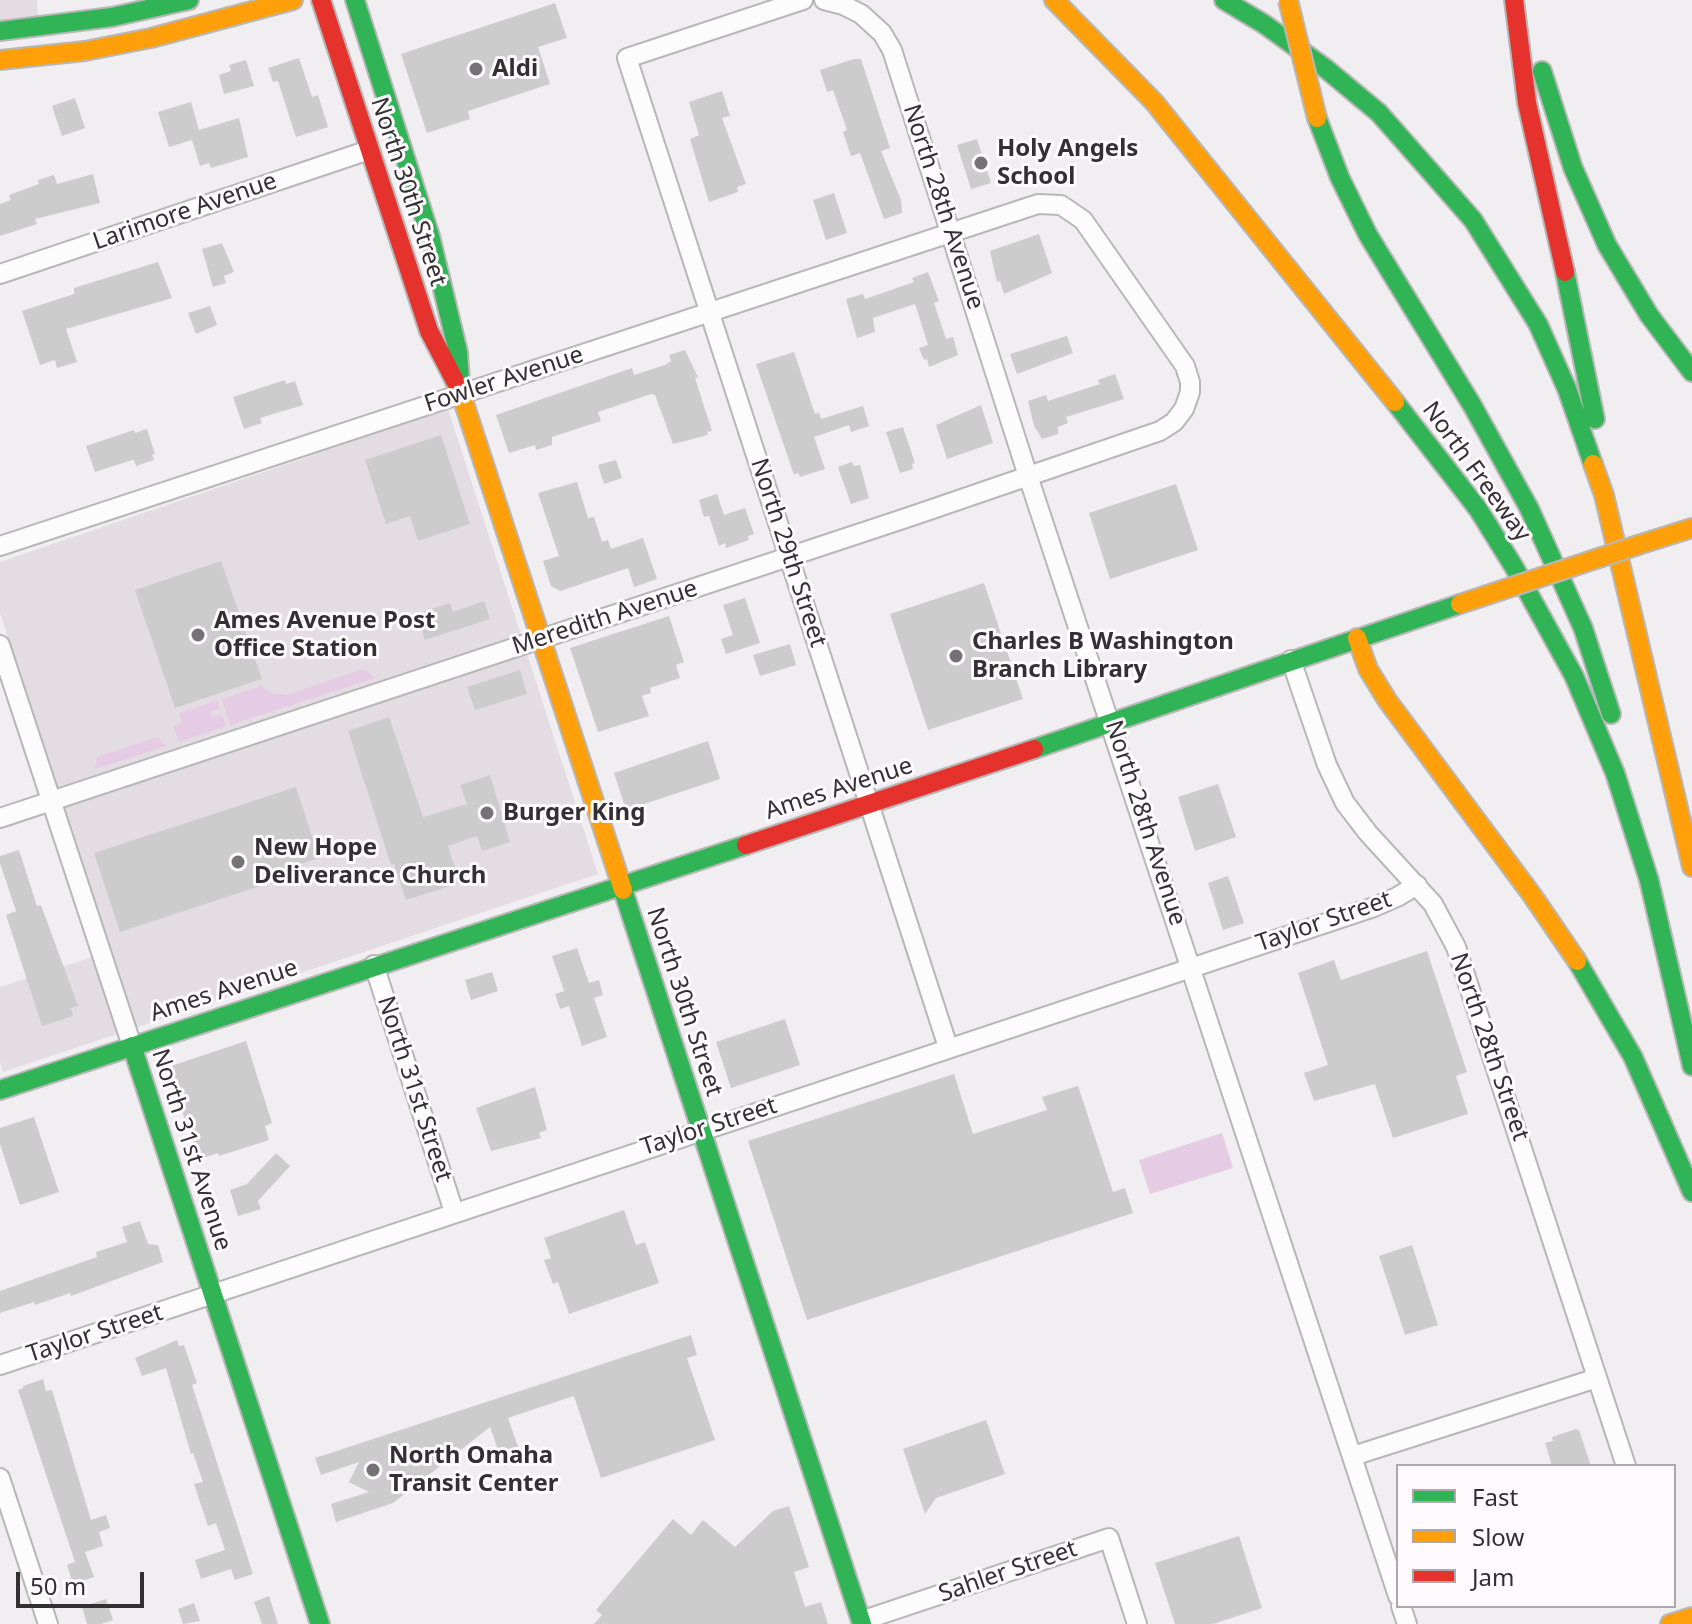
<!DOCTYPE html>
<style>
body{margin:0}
#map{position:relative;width:1692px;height:1624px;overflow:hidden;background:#f0eef0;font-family:"Noto Sans",sans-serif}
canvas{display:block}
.legend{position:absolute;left:1396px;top:1464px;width:280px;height:144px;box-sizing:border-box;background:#fefafe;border:2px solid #aca9ac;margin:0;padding:10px 14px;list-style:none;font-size:24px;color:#323031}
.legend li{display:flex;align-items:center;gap:16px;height:40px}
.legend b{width:40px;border:2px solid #aca9ac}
.scale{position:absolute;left:16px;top:1572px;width:128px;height:36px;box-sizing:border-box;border:4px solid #323031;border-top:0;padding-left:10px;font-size:24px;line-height:28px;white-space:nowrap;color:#323031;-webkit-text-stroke:6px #fefafe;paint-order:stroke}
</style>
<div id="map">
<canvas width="1692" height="1624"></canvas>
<ul class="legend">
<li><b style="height:10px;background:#30b455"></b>Fast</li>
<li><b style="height:10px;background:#ff9f0a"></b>Slow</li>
<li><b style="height:10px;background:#e5322d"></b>Jam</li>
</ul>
<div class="scale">50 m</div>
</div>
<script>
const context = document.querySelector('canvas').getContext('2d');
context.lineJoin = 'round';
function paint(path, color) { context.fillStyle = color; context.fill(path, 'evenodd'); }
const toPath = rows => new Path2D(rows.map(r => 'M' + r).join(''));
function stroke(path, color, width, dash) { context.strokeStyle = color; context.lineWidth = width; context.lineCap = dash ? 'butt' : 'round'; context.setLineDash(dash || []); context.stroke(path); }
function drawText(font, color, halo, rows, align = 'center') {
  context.font = font + ' "Noto Sans",sans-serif'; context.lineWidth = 6; context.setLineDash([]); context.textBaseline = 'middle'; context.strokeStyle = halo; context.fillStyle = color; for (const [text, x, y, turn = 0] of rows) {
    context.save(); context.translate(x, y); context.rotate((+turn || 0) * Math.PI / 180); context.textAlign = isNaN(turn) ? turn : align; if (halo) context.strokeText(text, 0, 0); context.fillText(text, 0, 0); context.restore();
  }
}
paint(toPath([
 [0,0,37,0,38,19,0,24],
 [448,409,598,874,3,1072,0,1061,0,987,108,952,0,613,0,562]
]), '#e3dde3');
paint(toPath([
 [359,670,366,670,375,678,230,725,222,699,261,686,271,693,287,695],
 [218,700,220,708,210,712,212,717,222,714,226,726,179,742,173,726,182,723,179,713],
 [157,737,167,746,95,769,97,757],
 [1222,1133,1233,1168,1150,1194,1139,1160]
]), '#e5cbe4');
paint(toPath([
 [555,3,567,38,538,47,550,84,468,111,470,119,427,133,401,54],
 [299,58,312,97,318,95,328,127,296,137,278,81,273,82,268,68],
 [854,59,861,59,890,148,881,151,901,200,902,213,884,219,860,153,851,156,843,132,847,130,833,90,827,92,820,70],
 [246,60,254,86,224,94,219,75,231,71,229,65],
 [722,91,730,116,722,118,746,184,737,187,738,192,709,202,690,139,699,135,689,102],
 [75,98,85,128,62,136,52,106],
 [191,102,199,130,239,118,248,157,211,168,209,163,200,166,192,140,169,147,158,112],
 [977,139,991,183,971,189,957,145],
 [93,174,100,203,35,219,37,224,0,236,0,204,11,200,9,195,39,184,38,180,54,175,57,184],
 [834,193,847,233,826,240,813,200],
 [1039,234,1052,273,1004,294,1000,281,997,282,990,251],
 [222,243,234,272,224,276,226,283,213,287,202,249],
 [158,262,172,298,66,329,77,362,57,368,55,360,40,365,22,311,74,294,74,288],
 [928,272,939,301,934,303,946,339,953,337,958,355,929,367,927,359,924,360,919,348,928,345,915,304,873,318,875,332,857,338,846,299,863,294,865,299,914,282,912,278],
 [210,306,217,325,196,334,188,313],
 [1067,336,1073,353,1017,374,1010,354],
 [685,350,698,377,695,378,712,431,707,432,708,435,673,444,655,395,651,394,598,412,601,421,552,437,552,445,536,450,535,445,509,453,496,415,632,368,634,375,665,365,671,361,669,355],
 [794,352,815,414,819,412,821,419,863,406,869,426,851,432,849,425,814,437,825,469,800,477,798,473,794,475,756,364],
 [1115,374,1124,399,1066,417,1068,423,1058,427,1058,434,1042,439,1034,426,1028,401,1046,395,1048,401,1100,384,1098,380],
 [285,380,286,384,295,381,303,405,260,418,262,423,244,429,233,397],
 [981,405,993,443,947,459,936,425],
 [903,427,915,463,912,464,913,469,900,473,886,432],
 [147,429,155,454,152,455,154,460,136,466,134,460,132,460,95,472,86,446,134,430,135,433],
 [441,435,470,524,418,541,410,516,386,524,365,460],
 [616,460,622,478,604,484,598,465],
 [852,462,854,466,860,465,869,498,851,504,838,467],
 [577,482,588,518,594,517,602,542,608,540,611,549,643,538,657,579,634,587,628,568,560,591,551,586,543,561,559,556,538,493],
 [1176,484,1198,550,1110,579,1089,513],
 [717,494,724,515,745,508,754,534,748,536,749,540,726,548,725,543,719,546,709,516,704,517,699,500],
 [221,561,262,679,175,708,135,590],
 [984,583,1023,699,928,730,890,614],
 [745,598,760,643,726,654,721,639,733,635,723,605],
 [484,601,490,619,425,640,416,614,450,603,453,612],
 [669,616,684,662,676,665,680,678,650,688,651,693,642,696,649,716,598,732,570,648],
 [790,644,796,665,760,676,753,655],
 [520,670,527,694,475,710,467,687],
 [389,717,423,817,467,804,460,785,490,775,510,842,482,851,477,836,448,846,460,883,406,900,394,864,391,865,348,731],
 [708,741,720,779,626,810,614,773],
 [1218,784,1236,837,1195,851,1178,797],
 [296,787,319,858,301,864,303,872,120,932,94,853],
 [19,850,37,906,41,905,78,1006,71,1008,73,1016,42,1026,6,915,16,911,0,863,0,856],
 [1228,876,1244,923,1223,930,1208,883],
 [577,948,589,983,599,980,603,995,594,998,607,1037,582,1046,569,1006,560,1009,555,994,564,991,552,956],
 [1427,951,1467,1072,1456,1076,1468,1114,1393,1138,1375,1084,1314,1101,1304,1073,1328,1065,1298,973,1334,960,1341,980],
 [492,972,498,991,471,1000,465,980],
 [785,1019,800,1065,731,1088,716,1042],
 [246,1041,272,1123,265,1126,269,1140,219,1156,218,1153,203,1158,199,1147,194,1148,168,1067],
 [954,1074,973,1134,1047,1110,1042,1097,1078,1086,1113,1192,1125,1188,1133,1213,807,1320,748,1141],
 [535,1087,547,1130,539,1133,541,1138,491,1151,476,1108],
 [34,1117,59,1192,20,1205,0,1144,0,1128],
 [276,1153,290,1166,258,1201,261,1209,238,1216,230,1190,247,1184],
 [624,1210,636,1245,645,1242,659,1283,569,1314,558,1282,553,1284,544,1260,551,1258,544,1238],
 [140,1221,148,1244,158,1245,163,1262,71,1296,70,1293,35,1305,34,1302,0,1313,0,1291,97,1257,96,1252,127,1242,122,1227],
 [1412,1245,1438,1325,1405,1335,1379,1256],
 [691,1335,697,1355,687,1358,715,1440,601,1478,574,1396,508,1418,523,1461,504,1467,490,1427,393,1503,336,1522,331,1504,369,1492,349,1482,359,1462,321,1475,315,1458],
 [177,1340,179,1346,184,1345,197,1383,192,1385,253,1574,235,1580,231,1569,201,1579,195,1560,225,1550,216,1523,208,1526,194,1484,203,1482,193,1453,191,1454,166,1368,142,1376,135,1358],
 [43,1379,46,1391,52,1390,91,1520,106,1515,110,1528,99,1532,103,1546,85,1552,94,1577,73,1584,67,1565,75,1562,18,1390,23,1388,23,1386],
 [986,1420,1005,1474,936,1498,925,1514,903,1449],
 [1576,1429,1579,1430,1591,1466,1552,1466,1545,1443,1553,1441,1552,1437],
 [789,1506,809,1567,794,1572,805,1607,821,1602,828,1624,594,1624,602,1615,596,1610,673,1519,691,1535,703,1520,735,1547,773,1511],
 [1239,1536,1262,1608,1213,1624,1175,1624,1155,1563],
 [269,1596,278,1624,262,1624,254,1602],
 [106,1599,113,1620,101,1624,87,1624,82,1607],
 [194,1603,200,1621,183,1624,178,1609]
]), '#cdcccd');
const street = toPath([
 [803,0,627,58,948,1047],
 [824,0,843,5,861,14,882,33,892,50,1028,476,1398,1596],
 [0,274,369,150],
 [0,546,1038,204,1061,205,1083,220,1185,366,1190,382,1190,392,1184,409,1174,422,1160,431,909,517,0,818],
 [0,645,132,1046],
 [1291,660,1327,765,1345,803,1368,833,1433,904,1456,947,1626,1466],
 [374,965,454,1212],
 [0,1365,1374,907,1397,897,1417,885],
 [1353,1456,1597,1378],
 [0,1478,48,1624],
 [1401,1606,1407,1624],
 [861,1621,1109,1538,1137,1624]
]);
const fast = toPath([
 [355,0,430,236,458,352,460,382],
 [1224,0,1264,24,1325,68,1379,113,1473,220,1538,324,1567,389,1593,464],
 [0,31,112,17,189,0],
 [1542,71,1573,168,1607,245,1649,315,1692,372],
 [1317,118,1340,178,1368,235,1472,405,1529,508,1583,628,1611,714],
 [1565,272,1595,419],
 [1395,402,1478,509,1514,567,1574,676,1615,773,1649,880,1692,1066],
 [1034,749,1460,604],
 [623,890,862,1624],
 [1577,961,1633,1057,1692,1192],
 [132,1046,320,1624],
 [0,1090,746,845]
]);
const slow = toPath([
 [1054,0,1154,102,1395,402],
 [0,60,85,51,151,38,293,0],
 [455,381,461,394,623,890],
 [1593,464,1604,495,1692,867],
 [1638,545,1692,528],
 [1357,638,1368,669,1387,700,1532,895,1577,961],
 [1670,1624,1692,1617]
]);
const jam = toPath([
 [321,0,429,331,455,381],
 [1514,0,1527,103,1565,272],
 [746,845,1034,749]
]);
stroke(street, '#b8b7b8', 22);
stroke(fast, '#b8b7b8', 22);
stroke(slow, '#b8b7b8', 22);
stroke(jam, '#b8b7b8', 22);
stroke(street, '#fdfcfd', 18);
stroke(fast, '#30b455', 18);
stroke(slow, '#ff9f0a', 18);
stroke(jam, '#e5322d', 18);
const slowBridge = toPath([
 [1288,0,1317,118],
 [1460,604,1638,545]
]);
stroke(slowBridge, '#b8b7b8', 22, []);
stroke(slowBridge, '#ff9f0a', 18);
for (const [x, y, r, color] of [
 [476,69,8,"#747274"],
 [981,163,8,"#747274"],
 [198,635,8,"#747274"],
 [956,656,8,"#747274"],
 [487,813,8,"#747274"],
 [238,862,8,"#747274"],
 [373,1470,8,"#747274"]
]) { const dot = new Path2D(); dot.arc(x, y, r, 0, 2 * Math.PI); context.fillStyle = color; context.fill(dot); stroke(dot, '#fefafe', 3); }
drawText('bold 24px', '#323031', '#fefafe', [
 ["Aldi",492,69],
 ["Holy Angels",997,149],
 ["School",997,177],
 ["Ames Avenue Post",214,621],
 ["Office Station",214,649],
 ["Charles B Washington",972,642],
 ["Branch Library",972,670],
 ["Burger King",503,813],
 ["New Hope",254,848],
 ["Deliverance Church",254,876],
 ["North Omaha",389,1456],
 ["Transit Center",389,1484]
], 'left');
drawText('24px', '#323031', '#fefafe', [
 ["North 30th Street",408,192,72],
 ["North 28th Avenue",943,207,72],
 ["Larimore Avenue",185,212,-19],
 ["Fowler Avenue",504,380,-18],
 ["North Freeway",1476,472,54],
 ["North 29th Street",788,553,72],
 ["Meredith Avenue",605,618,-18],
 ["Ames Avenue",839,789,-18],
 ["North 28th Avenue",1145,823,72],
 ["Taylor Street",1324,922,-19],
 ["Ames Avenue",224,991,-18],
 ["North 30th Street",684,1002,72],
 ["North 28th Street",1489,1047,71],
 ["North 31st Street",414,1089,72],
 ["Taylor Street",709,1127,-18],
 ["North 31st Avenue",191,1150,72],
 ["Taylor Street",95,1334,-18],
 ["Sahler Street",1008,1572,-19]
]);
</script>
